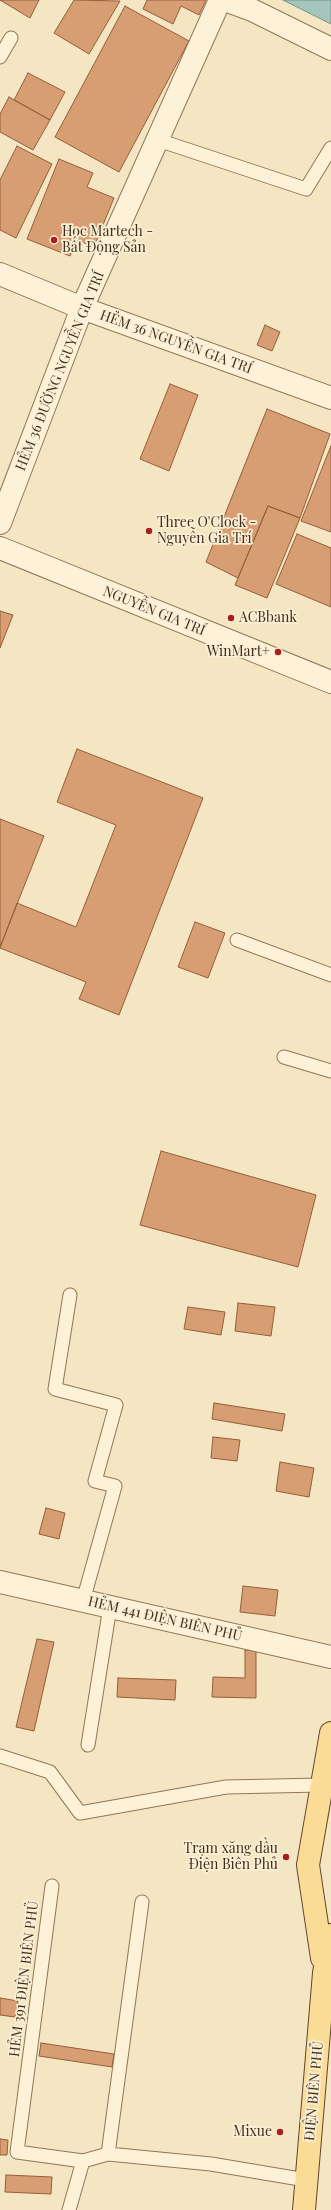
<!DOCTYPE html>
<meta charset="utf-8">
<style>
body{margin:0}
canvas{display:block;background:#f4e6c3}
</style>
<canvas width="331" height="2210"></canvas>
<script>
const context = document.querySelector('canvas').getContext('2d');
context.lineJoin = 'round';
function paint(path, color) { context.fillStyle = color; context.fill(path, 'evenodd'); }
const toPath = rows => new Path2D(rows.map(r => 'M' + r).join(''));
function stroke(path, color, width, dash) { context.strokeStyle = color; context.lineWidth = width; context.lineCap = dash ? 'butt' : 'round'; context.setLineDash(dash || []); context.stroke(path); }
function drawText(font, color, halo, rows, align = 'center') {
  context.font = font + ' "Playfair Display",serif'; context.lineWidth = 3.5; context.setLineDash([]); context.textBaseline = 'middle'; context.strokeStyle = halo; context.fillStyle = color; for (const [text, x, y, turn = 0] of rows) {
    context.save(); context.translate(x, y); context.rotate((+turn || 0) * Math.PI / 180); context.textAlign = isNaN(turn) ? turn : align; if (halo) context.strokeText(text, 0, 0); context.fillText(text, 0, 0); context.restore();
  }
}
const water = toPath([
 [283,0,331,0,331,24,283,0]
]);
paint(water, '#a6c6bd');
stroke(water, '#6b968c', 1);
const building = toPath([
 [0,0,39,0,30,18,0,0],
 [74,0,120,1,89,54,54,33,74,0],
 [147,0,206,0,199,15,181,6,173,24,143,9,147,0],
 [125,6,189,41,119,172,55,137,125,6],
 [28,73,65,92,50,120,14,100,28,73],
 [9,97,50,120,33,150,0,132,0,114,9,97],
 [17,146,52,164,16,238,0,230,0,180,17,146],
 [59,159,93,173,87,187,114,198,94,247,77,240,70,256,27,239,59,159],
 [265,325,280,332,272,351,257,345,265,325],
 [170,384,198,395,169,471,140,459,170,384],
 [267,409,330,434,300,518,268,506,238,578,206,562,267,409],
 [331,446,331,532,301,521,331,446],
 [268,506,300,518,267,598,235,585,268,506],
 [297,534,331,548,331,607,276,584,297,534],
 [0,611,13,615,0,648,0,611],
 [77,749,203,798,119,1015,79,999,86,982,0,948,17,903,76,927,116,825,57,802,77,749],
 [0,819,44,836,0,947,0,819],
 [195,922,225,933,208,978,178,967,195,922],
 [161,1151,316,1195,298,1267,140,1225,161,1151],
 [238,1303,275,1307,271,1336,235,1331,238,1303],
 [188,1307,225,1312,221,1335,184,1329,188,1307],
 [214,1403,285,1414,282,1431,212,1419,214,1403],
 [213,1437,240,1440,237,1461,211,1458,213,1437],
 [280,1462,314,1468,309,1497,276,1491,280,1462],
 [46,1508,65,1513,59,1539,39,1534,46,1508],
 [243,1586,278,1590,275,1616,240,1612,243,1586],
 [37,1639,54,1642,34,1731,16,1727,37,1639],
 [245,1650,256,1650,256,1698,212,1697,213,1677,245,1678,245,1650],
 [118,1678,176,1680,175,1700,117,1697,118,1678],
 [0,1998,18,2001,15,2017,0,2015,0,1998],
 [41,2043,114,2054,112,2067,39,2056,41,2043],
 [0,2139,8,2140,7,2155,0,2155,0,2139],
 [6,2175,52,2177,51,2194,5,2192,6,2175]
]);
paint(building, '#d79e74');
stroke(building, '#945e39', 1);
const service = toPath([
 [0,57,11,38],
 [158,140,306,189,331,148],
 [237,940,331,975],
 [284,1057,331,1071],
 [70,1295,55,1389,116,1405,95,1481,115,1486,83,1601],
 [88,1745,110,1607],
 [0,1756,50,1772,80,1813,226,1787,321,1785],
 [52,1886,17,2152,83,2161,108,2154,211,2164,306,2180],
 [108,2154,142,1902],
 [69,2210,83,2161]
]);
const minor = toPath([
 [225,0,252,10,331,49],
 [0,274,82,308,331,398],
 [0,523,82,308,220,0],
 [0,1582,331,1657]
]);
const tertiary = toPath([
 [0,548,331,682]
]);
const primary = toPath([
 [322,1958,308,1865,331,1733],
 [304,2210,324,1973,331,1935]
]);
stroke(service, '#917657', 15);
stroke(minor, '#917657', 24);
stroke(tertiary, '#917657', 24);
stroke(primary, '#5f442c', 24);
stroke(service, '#fdf2d8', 13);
stroke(minor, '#fdf2d8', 22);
stroke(tertiary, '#fdf2d8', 22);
stroke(primary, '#fbdc97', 22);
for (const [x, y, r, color] of [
 [54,240,4,"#a91e1f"],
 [149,531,4,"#a91e1f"],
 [231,618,4,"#a91e1f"],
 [278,652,4,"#a91e1f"],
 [286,1857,4,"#a91e1f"],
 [280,2132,4,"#a91e1f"]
]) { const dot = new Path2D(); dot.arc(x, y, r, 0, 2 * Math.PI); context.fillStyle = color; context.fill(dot); stroke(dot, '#faefd4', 1.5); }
drawText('14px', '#3f2e1d', '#faefd4', [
 ["Học Martech -",62,232],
 ["Bất Động Sản",62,248],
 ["Three O'Clock -",157,523],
 ["Nguyễn Gia Trí",157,539],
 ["ACBbank",239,618],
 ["WinMart+",270,652,"right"],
 ["Trạm xăng dầu",278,1849,"right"],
 ["Điện Biên Phủ",278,1865,"right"],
 ["Mixue",272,2132,"right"]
], 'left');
drawText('14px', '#3f2e1d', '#faefd4', [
 ["HẺM 36 NGUYỄN GIA TRÍ",176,342,20],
 ["HẺM 36 ĐƯỜNG NGUYỄN GIA TRÍ",60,371,-68],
 ["NGUYỄN GIA TRÍ",154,611,22],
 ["HẺM 441 ĐIỆN BIÊN PHỦ",165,1619,13],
 ["HẺM 391 ĐIỆN BIÊN PHỦ",24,1979,-83],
 ["ĐIỆN BIÊN PHỦ",314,2091,-85]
]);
</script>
